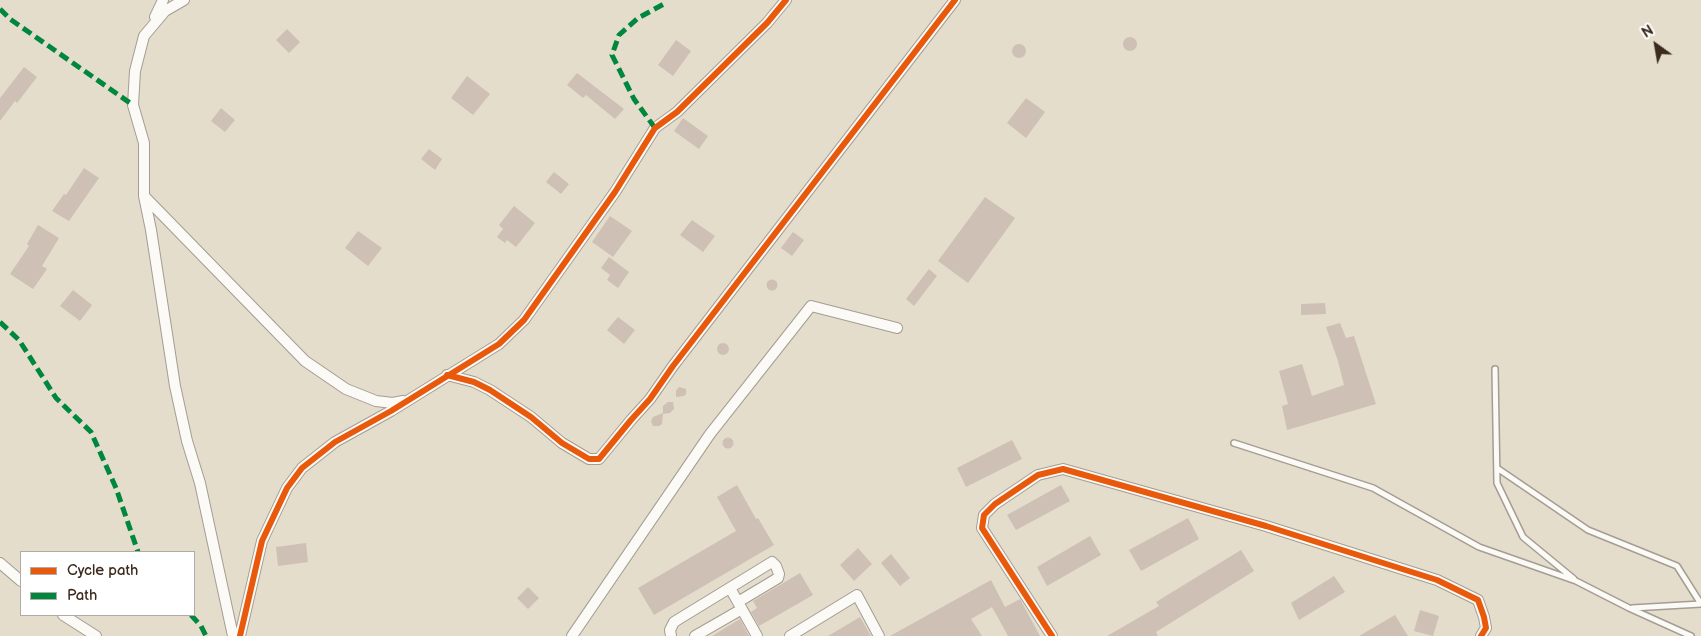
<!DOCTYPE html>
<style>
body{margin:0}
#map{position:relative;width:1701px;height:636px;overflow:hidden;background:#e4ddcc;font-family:"Balsamiq Sans",sans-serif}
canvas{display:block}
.legend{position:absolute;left:20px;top:551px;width:175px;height:65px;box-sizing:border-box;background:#fff;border:1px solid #b1aaa5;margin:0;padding:6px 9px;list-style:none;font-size:15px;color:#3b2a1e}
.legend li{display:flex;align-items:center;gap:10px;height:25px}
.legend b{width:25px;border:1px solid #b1aaa5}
.north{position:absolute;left:1631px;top:20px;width:50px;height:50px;-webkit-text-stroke:4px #fff;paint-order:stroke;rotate:328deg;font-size:14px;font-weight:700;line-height:20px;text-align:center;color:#3b2a1e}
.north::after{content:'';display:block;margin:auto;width:18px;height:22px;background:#3b2a1e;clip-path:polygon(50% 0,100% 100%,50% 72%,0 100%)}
</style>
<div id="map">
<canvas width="1701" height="636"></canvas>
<ul class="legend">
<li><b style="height:6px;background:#e8590c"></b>Cycle path</li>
<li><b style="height:6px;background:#00873e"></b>Path</li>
</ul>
<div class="north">N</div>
</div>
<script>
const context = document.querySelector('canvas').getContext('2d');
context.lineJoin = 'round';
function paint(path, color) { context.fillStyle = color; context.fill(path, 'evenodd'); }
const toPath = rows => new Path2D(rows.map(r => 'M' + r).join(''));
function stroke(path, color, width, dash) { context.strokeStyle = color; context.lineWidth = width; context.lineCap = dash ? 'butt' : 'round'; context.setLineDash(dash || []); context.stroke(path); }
paint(toPath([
 [287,29,300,42,289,53,276,40],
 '1123 44a7 7 0 1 1 14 0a7 7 0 1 1-14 0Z',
 [676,40,691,51,673,76,658,65],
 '1012 51a7 7 0 1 1 14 0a7 7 0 1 1-14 0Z',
 [24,67,37,77,17,103,15,101,0,121,0,98],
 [577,73,624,109,615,119,586,95,583,98,567,85],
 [467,76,490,94,473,115,451,98],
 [1026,98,1045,112,1026,138,1007,123],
 [221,108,235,120,225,132,211,121],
 [683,118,708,136,699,149,674,131],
 [429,149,442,159,435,170,421,159],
 [84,168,99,178,69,221,52,211,64,194,66,195],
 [554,172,569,184,561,194,546,182],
 [985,197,1015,218,968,283,938,261],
 [514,206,535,223,516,247,507,240,505,243,497,237,503,229,499,225],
 [610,216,632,231,613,257,592,242],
 [692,220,715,236,703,252,680,235],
 [38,225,59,238,42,266,47,269,33,289,10,274,29,246,27,244],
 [358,231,382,248,368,266,345,248],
 [793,232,804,240,792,256,781,248],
 [609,257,629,272,618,288,607,280,610,275,601,268],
 [929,269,937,276,914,306,906,299],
 '766.5 285a5.5 5.5 0 1 1 11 0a5.5 5.5 0 1 1-11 0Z',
 [73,290,92,305,80,321,60,306],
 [1325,303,1326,314,1301,315,1301,304],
 [618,317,635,330,624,344,607,330],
 [1340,323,1346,338,1354,336,1376,404,1287,430,1282,406,1288,404,1279,371,1302,364,1312,396,1344,385,1338,361,1326,327],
 '717 349a6 6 0 1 1 12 0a6 6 0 1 1-12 0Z',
 [679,387,686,389,686,394,684,396,676,397,676,391],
 [668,402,673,402,674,409,670,413,663,414,663,406],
 [663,413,662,424,659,426,653,426,651,421,653,417],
 '722.5 443a5.5 5.5 0 1 1 11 0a5.5 5.5 0 1 1-11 0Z',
 [1012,440,1022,459,966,487,957,468],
 [737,485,756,519,758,518,774,545,654,615,638,588,736,531,717,497],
 [1061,485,1070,501,1016,530,1007,515],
 [1188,518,1199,539,1141,571,1129,550],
 [1090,536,1101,555,1047,586,1037,567],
 [306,543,308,562,278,566,276,547],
 [858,548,872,564,854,581,840,565],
 [1241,550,1254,571,1156,632,1158,636,1107,636,1159,606,1156,602],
 [891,554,910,578,900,586,881,563],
 [800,573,813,595,759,626,751,612,757,608,753,601],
 [1334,576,1345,592,1299,620,1291,603],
 [991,580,1005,607,1020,599,1040,636,1008,636,992,607,971,619,982,636,890,636],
 [528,587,539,598,528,609,517,598],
 [1420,610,1439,616,1433,636,1414,631],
 [1395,615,1408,636,1359,636],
 [860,617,871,636,828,636],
 [740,619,749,636,712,636]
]), '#cec0b4');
const service = toPath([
 [1495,369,1497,483,1523,537,1574,579],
 [1234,443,1373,488,1479,547,1576,581,1629,608,1691,636],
 [1497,468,1588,530,1677,566,1701,604,1632,608]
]);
const minor = toPath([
 [184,0,165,11,144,36,135,71,133,105,144,143,144,196,151,230,175,386,187,441,200,483,233,636],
 [155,17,163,0],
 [144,196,305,361,346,389,376,401,393,403,403,401],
 [447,375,474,382,490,390,531,417,562,443,589,459,599,459,631,420,650,399,673,366,955,0],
 [0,563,21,581],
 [730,588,757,636],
 [63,615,96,636],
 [240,636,262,541,287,488,302,468,335,442,391,411,499,344,524,320,615,192,655,128,677,112,767,23,786,0],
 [572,636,710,434,811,306,897,328],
 [671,636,670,630,674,622,772,562,776,566,779,574,778,578,738,602],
 [695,636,742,609],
 [790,636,857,595,879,636],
 [1052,636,982,528,984,515,995,504,1038,475,1063,469,1266,526,1437,580,1478,600,1484,617,1486,628,1481,636]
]);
stroke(service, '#a49d92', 8);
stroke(minor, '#a49d92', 12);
stroke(service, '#fbfaf7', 5);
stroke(minor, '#fbfaf7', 10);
stroke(toPath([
 [0,9,10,19,133,105],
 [655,128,634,99,612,55,619,35,638,18,664,4],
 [0,322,19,340,56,398,91,432,116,488,138,552],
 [191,615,201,626,206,636]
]), '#00873e', 5, [10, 5]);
stroke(toPath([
 [447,375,474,382,490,390,531,417,562,443,589,459,599,459,631,420,650,399,673,366,955,0],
 [240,636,262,541,287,488,302,468,335,442,391,411,499,344,524,320,615,192,655,128,677,112,767,23,786,0],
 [1052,636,982,528,984,515,995,504,1038,475,1063,469,1266,526,1437,580,1478,600,1484,617,1486,628,1481,636]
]), '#e8590c', 6);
</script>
